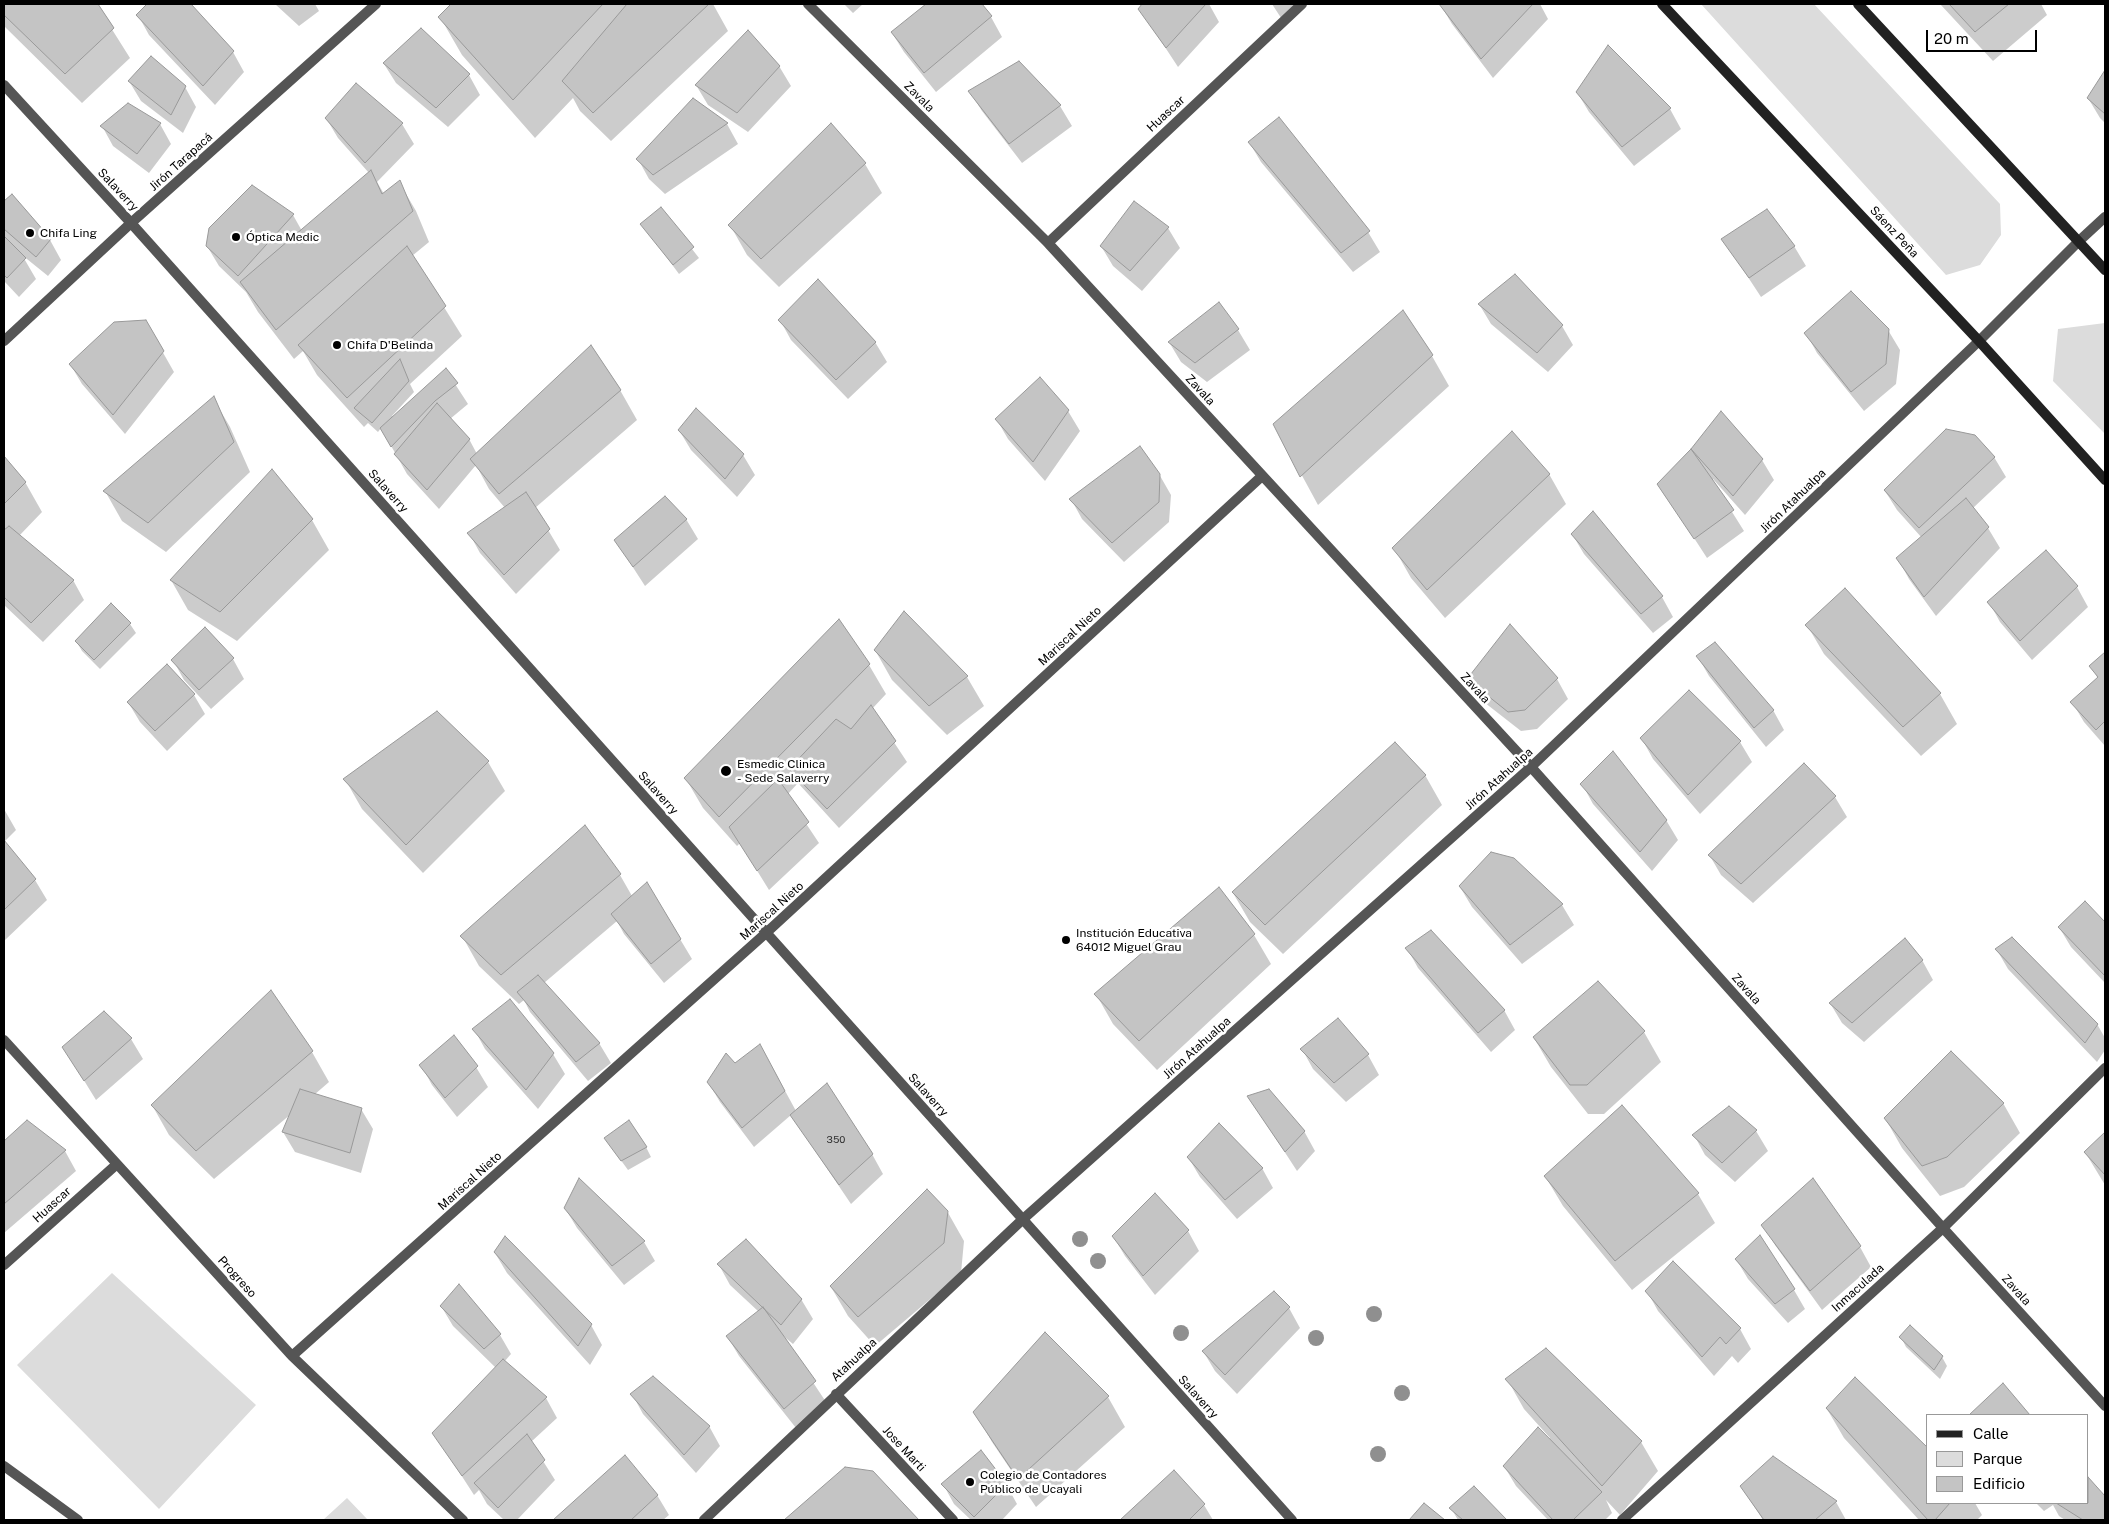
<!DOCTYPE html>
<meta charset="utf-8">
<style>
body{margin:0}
#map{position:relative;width:2109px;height:1524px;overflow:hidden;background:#fff;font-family:"Public Sans",sans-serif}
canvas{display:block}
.frame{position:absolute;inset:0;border:5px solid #000;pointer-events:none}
.legend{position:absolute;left:1926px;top:1414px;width:162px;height:90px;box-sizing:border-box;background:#fff;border:1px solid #999;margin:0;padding:6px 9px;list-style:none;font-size:15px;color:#000}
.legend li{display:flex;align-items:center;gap:10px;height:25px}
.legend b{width:25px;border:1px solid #999}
.scale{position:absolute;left:1926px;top:30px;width:111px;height:22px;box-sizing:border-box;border:2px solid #000;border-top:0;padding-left:6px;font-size:15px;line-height:18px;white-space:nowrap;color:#000;-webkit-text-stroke:4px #fff;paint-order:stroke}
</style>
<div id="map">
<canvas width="2109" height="1524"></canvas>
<div class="frame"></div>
<ul class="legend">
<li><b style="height:6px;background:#222"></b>Calle</li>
<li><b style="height:14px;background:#dcdcdc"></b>Parque</li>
<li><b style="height:14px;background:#c4c4c4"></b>Edificio</li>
</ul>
<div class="scale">20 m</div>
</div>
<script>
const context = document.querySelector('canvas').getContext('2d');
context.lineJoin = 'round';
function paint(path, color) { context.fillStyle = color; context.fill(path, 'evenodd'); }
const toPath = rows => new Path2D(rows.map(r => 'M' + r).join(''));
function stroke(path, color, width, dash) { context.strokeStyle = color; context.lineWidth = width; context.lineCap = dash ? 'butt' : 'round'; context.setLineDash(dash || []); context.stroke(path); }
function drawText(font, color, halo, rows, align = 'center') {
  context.font = font + ' "Public Sans",sans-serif'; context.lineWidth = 5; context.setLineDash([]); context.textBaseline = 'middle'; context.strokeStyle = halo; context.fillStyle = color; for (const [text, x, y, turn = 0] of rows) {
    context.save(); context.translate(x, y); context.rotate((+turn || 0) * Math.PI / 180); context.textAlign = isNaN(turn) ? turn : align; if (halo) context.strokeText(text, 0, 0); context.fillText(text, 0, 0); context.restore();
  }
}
paint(toPath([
 [1701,4,1814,4,2000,204,2001,235,1980,265,1946,275],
 [2105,323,2105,434,2053,381,2058,329],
 [112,1273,256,1405,159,1509,17,1365],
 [347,1498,368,1520,323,1520]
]), '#dcdcdc');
paint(toPath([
 [4,4,96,4,130,58,82,103,4,26],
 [149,4,189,4,233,52,244,72,215,105,149,35,138,15],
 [275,4,315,4,319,11,299,26],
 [453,4,713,4,728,31,611,141,580,111,573,98,535,138,462,55,440,17],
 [844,4,863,4,853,13],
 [928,4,980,4,991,17,1002,37,936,92,904,52,892,33],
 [1144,4,1209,4,1219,22,1178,67,1140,9],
 [1272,4,1305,4,1285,24],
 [1440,4,1540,4,1548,19,1493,78,1452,24],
 [1940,4,2041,4,2047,15,1993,61],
 [421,30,469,75,480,95,448,127,396,83,384,64],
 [1019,62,1060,106,1072,126,1022,163,982,111,970,92],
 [779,66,791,86,748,132,708,105,696,85],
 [2105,72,2105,123,2100,118,2088,98],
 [129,81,185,87,196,107,183,133,141,101],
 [357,85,402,124,414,144,377,182,384,194,399,182,416,211,429,242,412,256,462,336,410,384,414,392,392,416,394,417,446,370,468,404,450,419,469,439,477,454,620,390,637,420,535,508,560,550,516,594,480,553,469,533,505,508,489,489,476,465,439,509,407,474,381,428,378,432,368,423,364,427,317,375,303,351,294,359,258,312,246,292,219,266,207,246,252,186,293,215,302,231,369,173,338,138,326,118],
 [1577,92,1670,109,1681,129,1634,166,1589,112],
 [694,99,727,124,738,144,665,194,649,179,638,159],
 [160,124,171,144,149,173,113,146,102,126],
 [1249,142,1368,232,1380,252,1353,272,1261,162],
 [865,164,882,193,779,287,747,255,730,225],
 [12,196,50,240,61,260,48,276,22,255,36,279,19,297,4,281,4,203],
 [1134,202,1168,228,1180,248,1142,291,1113,266,1101,246],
 [661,209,699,258,679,274,642,224],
 [1767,211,1794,246,1806,266,1761,297,1723,239],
 [1219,304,1238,330,1250,350,1207,382,1181,362,1169,342],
 [1479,304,1562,326,1573,345,1548,372,1491,324],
 [780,320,875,342,887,362,848,399,791,340],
 [145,321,174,372,125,434,82,384,70,364],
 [1888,330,1900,350,1896,384,1864,411,1817,353,1806,333],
 [1432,356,1449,386,1318,505,1274,424],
 [213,398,230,427,250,472,166,552,122,521,105,491],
 [696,410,743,455,755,475,737,497,691,450,679,430],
 [1068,411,1080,431,1045,481,1008,439,997,420],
 [1722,413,1762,460,1774,480,1745,515,1713,479,1712,480,1744,531,1707,558,1659,484,1692,450],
 [1994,457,2006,477,1973,508,1988,528,2000,548,1936,616,1909,579,1898,559,1922,538,1897,510,1885,491],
 [4,458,25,482,42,512,19,536,73,580,84,600,43,642,4,605],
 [272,471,312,520,329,550,237,641,188,610,171,580],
 [1159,474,1171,495,1169,522,1124,562,1082,519,1071,499],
 [1549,474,1566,504,1445,618,1411,578,1394,548],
 [686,519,698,539,645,586,616,541],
 [1572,534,1662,597,1673,617,1653,633,1584,554],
 [2046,551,2077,587,2088,607,2032,660,2000,622,1989,602],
 [1845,590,1940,694,1957,724,1921,756,1824,654,1807,625],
 [130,624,136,633,100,669,82,651,76,641],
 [875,650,967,677,984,706,947,735,892,680],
 [2105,653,2105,746,2084,722,2072,702,2098,679,2091,666],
 [1698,657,1773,710,1784,730,1766,747,1709,676],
 [233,659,244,679,211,709,184,680,173,660],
 [869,665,886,694,872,709,907,762,839,828,798,783,787,795,819,843,769,890,740,843,737,846,703,808,686,779],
 [1469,679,1557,679,1568,699,1537,729,1521,731,1480,699],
 [1689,692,1740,742,1752,762,1700,814,1653,759,1642,739],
 [194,695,205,714,167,751,140,722,128,702],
 [488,762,505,791,423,873,362,809,345,779],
 [1804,765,1835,797,1847,817,1753,903,1721,875,1710,856],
 [1425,775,1442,805,1283,954,1250,922,1233,893],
 [1582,784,1666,820,1678,840,1652,871,1593,804],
 [4,809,16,830,4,842],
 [585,827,620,875,632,896,680,939,692,959,664,983,624,934,617,921,544,983,599,1043,611,1063,588,1081,530,1012,524,1000,519,1004,479,966,462,936],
 [4,842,35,880,47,900,4,941],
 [1513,859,1562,905,1574,925,1522,964,1472,907,1460,887],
 [2085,903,2105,924,2105,983,2071,947,2059,927],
 [1254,935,1271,964,1157,1070,1113,1024,1096,994],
 [1407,948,1504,1010,1515,1030,1491,1052,1418,968],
 [1997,950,2097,1024,2105,1038,2105,1050,2097,1062,2008,969],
 [1922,960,1933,980,1864,1042,1842,1023,1830,1003],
 [1598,983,1644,1032,1661,1062,1604,1114,1588,1114,1551,1067,1534,1038],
 [104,1012,131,1039,143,1059,96,1100,64,1048],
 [474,1029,553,1054,565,1074,538,1109,485,1049],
 [1302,1049,1368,1055,1379,1075,1346,1102,1313,1069],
 [312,1052,329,1082,314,1095,361,1109,373,1129,361,1173,295,1152,283,1132,291,1114,214,1179,169,1135,152,1105],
 [421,1065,476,1067,488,1087,457,1117,432,1085],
 [735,1065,771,1065,796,1111,872,1154,883,1174,851,1204,791,1115,754,1147,720,1102,708,1082],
 [1249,1097,1304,1131,1315,1151,1297,1171],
 [2003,1103,2020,1133,1964,1187,1940,1196,1902,1148,1885,1118],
 [1729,1108,1756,1131,1768,1151,1735,1182,1705,1155,1694,1135],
 [27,1122,65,1151,76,1171,4,1233,4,1142],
 [2105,1134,2105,1185,2085,1152],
 [646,1147,651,1157,628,1170,612,1148],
 [1188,1157,1262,1168,1273,1188,1237,1219,1200,1177],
 [1545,1176,1698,1194,1715,1223,1632,1290,1563,1206],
 [565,1208,644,1242,655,1261,624,1285,577,1228],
 [947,1211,964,1241,961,1273,875,1346,848,1316,831,1287],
 [1763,1225,1860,1247,1871,1267,1822,1310,1775,1245],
 [1188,1231,1199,1251,1155,1295,1125,1256,1113,1236],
 [495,1253,591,1325,602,1345,590,1365,507,1273],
 [1736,1259,1794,1290,1805,1309,1788,1323,1748,1279],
 [719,1265,801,1299,813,1319,793,1344,781,1334,826,1402,796,1428,739,1356,727,1336,759,1312,730,1285],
 [1647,1291,1740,1329,1751,1349,1738,1363,1732,1356,1714,1376,1658,1311],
 [441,1306,500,1335,511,1354,504,1362,546,1398,557,1418,531,1442,555,1480,517,1520,504,1520,487,1504,479,1490,474,1495,434,1433,496,1368,453,1326],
 [1289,1308,1300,1328,1237,1394,1215,1371,1203,1351],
 [1045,1333,1108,1397,1125,1427,1036,1507,992,1442,975,1412],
 [1901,1337,1942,1357,1947,1366,1940,1379,1906,1347],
 [1507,1379,1641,1442,1658,1471,1620,1515,1606,1500,1612,1513,1605,1520,1548,1520,1516,1486,1504,1466,1550,1438,1524,1409],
 [2003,1385,2028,1415,1971,1415],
 [632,1394,709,1426,720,1446,696,1473,643,1414],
 [1827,1409,1928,1503,1975,1503,1982,1515,1977,1520,1919,1520,1844,1438],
 [625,1457,657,1495,669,1515,663,1520,555,1520],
 [845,1468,872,1472,917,1520,785,1520],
 [1174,1472,1204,1505,1213,1520,1122,1520],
 [2088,1479,2105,1498,2105,1520,2065,1520,2059,1516,2053,1505,2044,1511,2036,1503,2088,1503],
 [943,1484,1006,1484,1017,1504,1002,1520,971,1520,954,1504],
 [1741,1486,1836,1502,1846,1520,1763,1520],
 [1474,1488,1505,1520,1458,1520,1451,1508]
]), '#0003');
const building = toPath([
 [4,4,98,4,114,28,65,74,4,15,4,4],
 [147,4,191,4,234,51,203,86,136,15,147,4],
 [451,4,603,4,513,100,438,17,451,4],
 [627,4,709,4,593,113,562,81,627,4],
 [926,4,982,4,992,16,924,73,891,32,926,4],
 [1142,4,1206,4,1166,48,1138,9,1142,4],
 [1439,4,1533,4,1481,59,1439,4],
 [1949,4,2009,4,1975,32,1949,4],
 [421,28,470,74,436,108,383,63,421,28],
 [748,30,780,66,737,113,695,85,748,30],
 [1608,45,1671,108,1622,147,1576,92,1608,45],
 [151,56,186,86,171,115,128,81,151,56],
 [1019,61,1061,105,1009,144,968,91,1019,61],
 [2105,70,2105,114,2087,98,2105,70],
 [356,83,403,123,365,163,325,118,356,83],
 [693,98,728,123,653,175,636,159,693,98],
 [128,103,161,123,137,154,100,126,128,103],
 [1279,117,1370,231,1341,253,1248,142,1279,117],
 [831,123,866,163,761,259,728,225,831,123],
 [371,170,382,194,400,180,413,211,276,330,240,282,371,170],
 [252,185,294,214,238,276,206,246,209,228,252,185],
 [12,194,51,239,36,257,4,229,4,201,12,194],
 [1134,201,1169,227,1130,271,1100,246,1134,201],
 [661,207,694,247,673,265,640,224,661,207],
 [1767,209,1795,246,1749,278,1721,239,1767,209],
 [4,236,26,258,7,278,4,275,4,236],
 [407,246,446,306,347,398,298,345,407,246],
 [1515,274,1563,325,1537,353,1478,304,1515,274],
 [818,279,876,342,836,380,778,320,818,279],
 [1851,291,1889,329,1886,364,1851,392,1804,333,1851,291],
 [1219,302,1239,329,1195,363,1168,342,1219,302],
 [1403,310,1433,355,1300,477,1273,424,1403,310],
 [146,320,164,351,113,415,69,364,114,322,146,320],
 [591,345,621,390,499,494,470,459,591,345],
 [400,359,409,381,372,423,354,408,400,359],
 [446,368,458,383,435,401,391,447,380,428,446,368],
 [1040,377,1069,410,1033,462,995,419,1040,377],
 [214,396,234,442,148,523,103,491,214,396],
 [437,403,470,439,427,490,394,454,437,403],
 [696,408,744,454,725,479,678,430,696,408],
 [1721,411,1763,459,1733,496,1691,449,1721,411],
 [1946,429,1975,435,1995,457,1919,528,1884,490,1946,429],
 [1512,431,1550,474,1427,590,1392,548,1512,431],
 [1140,446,1160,474,1159,502,1112,543,1069,499,1140,446],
 [1691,449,1734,510,1694,539,1657,484,1691,449],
 [4,456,26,482,4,504,4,456],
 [272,469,313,519,220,612,170,580,272,469],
 [526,492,550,529,504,575,467,533,526,492],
 [665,496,687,519,633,567,614,540,665,496],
 [1966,498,1989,527,1924,597,1896,558,1966,498],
 [1593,511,1663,596,1641,614,1571,534,1593,511],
 [9,526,74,580,31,623,4,597,4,530,9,526],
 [2046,550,2078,586,2020,641,1987,602,2046,550],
 [1845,588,1941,693,1903,727,1805,625,1845,588],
 [111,603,131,623,94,660,75,641,111,603],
 [904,611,968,676,929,706,874,650,904,611],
 [839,619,870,664,719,817,684,778,839,619],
 [1510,624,1558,678,1525,710,1508,712,1467,679,1510,624],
 [205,627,234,658,199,690,171,660,205,627],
 [1715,642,1774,710,1754,728,1696,656,1715,642],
 [2105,652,2105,721,2096,730,2070,702,2098,677,2089,666,2105,652],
 [167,664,195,694,155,731,127,702,167,664],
 [1689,690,1741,741,1688,795,1640,738,1689,690],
 [871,705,896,741,827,809,789,769,836,719,851,729,871,705],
 [437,711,489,761,406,845,343,779,437,711],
 [1395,742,1426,775,1265,925,1232,892,1395,742],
 [1613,751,1667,820,1640,852,1580,784,1613,751],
 [1804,763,1836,796,1741,884,1708,855,1804,763],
 [778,779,809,822,757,871,729,827,778,779],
 [585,825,621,874,501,975,460,936,585,825],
 [4,840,36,879,4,910,4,840],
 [1491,852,1514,858,1563,904,1510,945,1459,886,1491,852],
 [647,882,681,939,651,964,611,914,647,882],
 [1219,887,1255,934,1139,1041,1094,994,1219,887],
 [2085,901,2105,922,2105,976,2058,927,2085,901],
 [1431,930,1505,1010,1478,1033,1405,948,1431,930],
 [2012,937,2098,1024,2085,1043,1995,949,2012,937],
 [1905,938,1923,960,1852,1023,1829,1003,1905,938],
 [538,975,600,1043,576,1062,517,992,538,975],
 [1598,981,1645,1031,1587,1085,1570,1085,1533,1037,1598,981],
 [271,990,313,1051,196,1151,151,1105,271,990],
 [510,999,554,1053,526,1090,472,1029,510,999],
 [104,1011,132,1038,84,1081,62,1047,104,1011],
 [1338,1018,1369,1054,1334,1083,1300,1049,1338,1018],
 [454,1035,478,1066,445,1098,419,1065,454,1035],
 [760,1044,785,1091,742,1128,707,1082,726,1053,735,1063,760,1044],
 [1951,1051,2004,1103,1947,1157,1922,1166,1884,1118,1951,1051],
 [827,1083,873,1154,839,1185,790,1115,827,1083],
 [300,1089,362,1108,350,1153,282,1132,300,1089],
 [1269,1089,1305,1131,1285,1152,1247,1096,1269,1089],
 [1622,1105,1699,1193,1615,1261,1544,1176,1622,1105],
 [1729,1106,1757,1130,1722,1163,1692,1135,1729,1106],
 [27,1120,66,1150,4,1204,4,1141,27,1120],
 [629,1120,647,1147,621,1161,604,1138,629,1120],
 [1219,1123,1263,1168,1225,1200,1187,1157,1219,1123],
 [2105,1132,2105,1175,2084,1152,2105,1132],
 [579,1178,645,1241,612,1266,564,1208,579,1178],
 [1813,1178,1861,1246,1810,1291,1761,1225,1813,1178],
 [927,1189,948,1211,944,1243,858,1317,830,1286,927,1189],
 [1155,1193,1189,1230,1143,1276,1112,1236,1155,1193],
 [1760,1235,1795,1289,1775,1304,1735,1259,1760,1235],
 [505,1236,592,1324,578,1346,494,1252,505,1236],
 [746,1239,802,1299,781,1325,717,1264,746,1239],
 [1673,1261,1741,1328,1726,1344,1720,1337,1702,1357,1645,1291,1673,1261],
 [459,1284,501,1334,484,1349,440,1306,459,1284],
 [1274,1291,1290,1307,1225,1375,1202,1351,1274,1291],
 [763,1307,816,1381,784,1409,726,1336,763,1307],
 [1910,1325,1943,1356,1934,1370,1899,1337,1910,1325],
 [1045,1332,1109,1396,1018,1479,973,1412,1045,1332],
 [1546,1348,1642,1441,1602,1486,1505,1379,1546,1348],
 [503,1359,547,1397,462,1476,432,1433,503,1359],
 [653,1376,710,1426,684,1455,630,1394,653,1376],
 [1855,1377,1928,1448,1928,1503,1950,1503,1935,1520,1928,1520,1826,1408,1855,1377],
 [2003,1383,2030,1415,1969,1415,2003,1383],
 [1538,1427,1602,1492,1573,1520,1553,1520,1503,1466,1538,1427],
 [527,1434,545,1460,498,1508,474,1483,527,1434],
 [981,1450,1007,1484,974,1517,941,1484,981,1450],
 [625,1455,658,1495,631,1520,553,1520,625,1455],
 [1773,1456,1837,1501,1815,1520,1764,1520,1740,1486,1773,1456],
 [845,1467,873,1471,919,1520,784,1520,845,1467],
 [1174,1470,1205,1504,1189,1520,1120,1520,1174,1470],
 [2088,1477,2105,1496,2105,1520,2083,1520,2056,1503,2088,1503,2088,1477],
 [1474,1486,1507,1520,1463,1520,1449,1508,1474,1486],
 [1424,1503,1445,1520,1409,1520,1424,1503]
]);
paint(building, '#c4c4c4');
stroke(building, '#999', 1);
stroke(toPath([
 [836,1394,953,1520]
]), '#555', 10);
stroke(toPath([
 [808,4,1048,243,1531,767,1943,1228,2105,1406],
 [4,85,131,223,1292,1520],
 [1048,243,1302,4],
 [4,1040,292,1356,463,1520],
 [4,1265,117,1164],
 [292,1356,766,933,1262,476],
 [4,1466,78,1520],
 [704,1520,1022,1220,1531,767,1979,341,2079,241,2105,217]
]), '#555', 10);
stroke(toPath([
 [4,341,131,223,376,4],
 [1622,1520,1943,1228,2105,1068]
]), '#555', 10);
stroke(toPath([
 [1662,4,1979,341,2105,480],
 [1858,4,2105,270]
]), '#222', 10);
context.fillStyle = '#8f8f8f';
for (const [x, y] of [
 [1080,1239],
 [1098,1261],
 [1374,1314],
 [1181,1333],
 [1316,1338],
 [1402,1393],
 [1378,1454]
]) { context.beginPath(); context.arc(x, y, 8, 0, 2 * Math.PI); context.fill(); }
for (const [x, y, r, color] of [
 [30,233,5,"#000"],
 [236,237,5,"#000"],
 [337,345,5,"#000"],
 [726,771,6,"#000"],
 [1066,940,5,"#000"],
 [970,1482,5,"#000"]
]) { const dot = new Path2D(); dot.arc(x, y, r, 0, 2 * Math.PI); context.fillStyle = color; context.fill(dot); stroke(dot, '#fff', 2); }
drawText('10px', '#313131', null, [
 ["350",836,1140]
]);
drawText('12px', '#000', '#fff', [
 ["Zavala",919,97,45],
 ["Huascar",1166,114,-43],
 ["Jirón Tarapacá",181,162,-42],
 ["Salaverry",118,190,47],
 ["Sáenz Peña",1894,232,47],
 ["Zavala",1200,390,47],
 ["Salaverry",388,491,48],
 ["Jirón Atahualpa",1793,501,-44],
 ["Mariscal Nieto",1070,636,-43],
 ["Zavala",1475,688,47],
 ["Jirón Atahualpa",1499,779,-42],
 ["Salaverry",658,793,48],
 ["Mariscal Nieto",772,911,-42],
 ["Zavala",1746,989,48],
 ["Jirón Atahualpa",1197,1048,-42],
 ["Salaverry",928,1095,48],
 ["Mariscal Nieto",470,1181,-42],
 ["Huascar",52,1205,-42],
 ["Progreso",237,1277,48],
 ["Inmaculada",1858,1288,-42],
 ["Zavala",2016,1290,48],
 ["Atahualpa",854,1360,-43],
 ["Salaverry",1198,1397,48],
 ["Jose Marti",904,1449,47]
]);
drawText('12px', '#000', '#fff', [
 ["Chifa Ling",40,233],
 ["Óptica Medic",246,237],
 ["Chifa D'Belinda",347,345],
 ["Esmedic Clinica",737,764],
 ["- Sede Salaverry",737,778],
 ["Institución Educativa",1076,933],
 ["64012 Miguel Grau",1076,947],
 ["Colegio de Contadores",980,1475],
 ["Público de Ucayali",980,1489]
], 'left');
</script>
